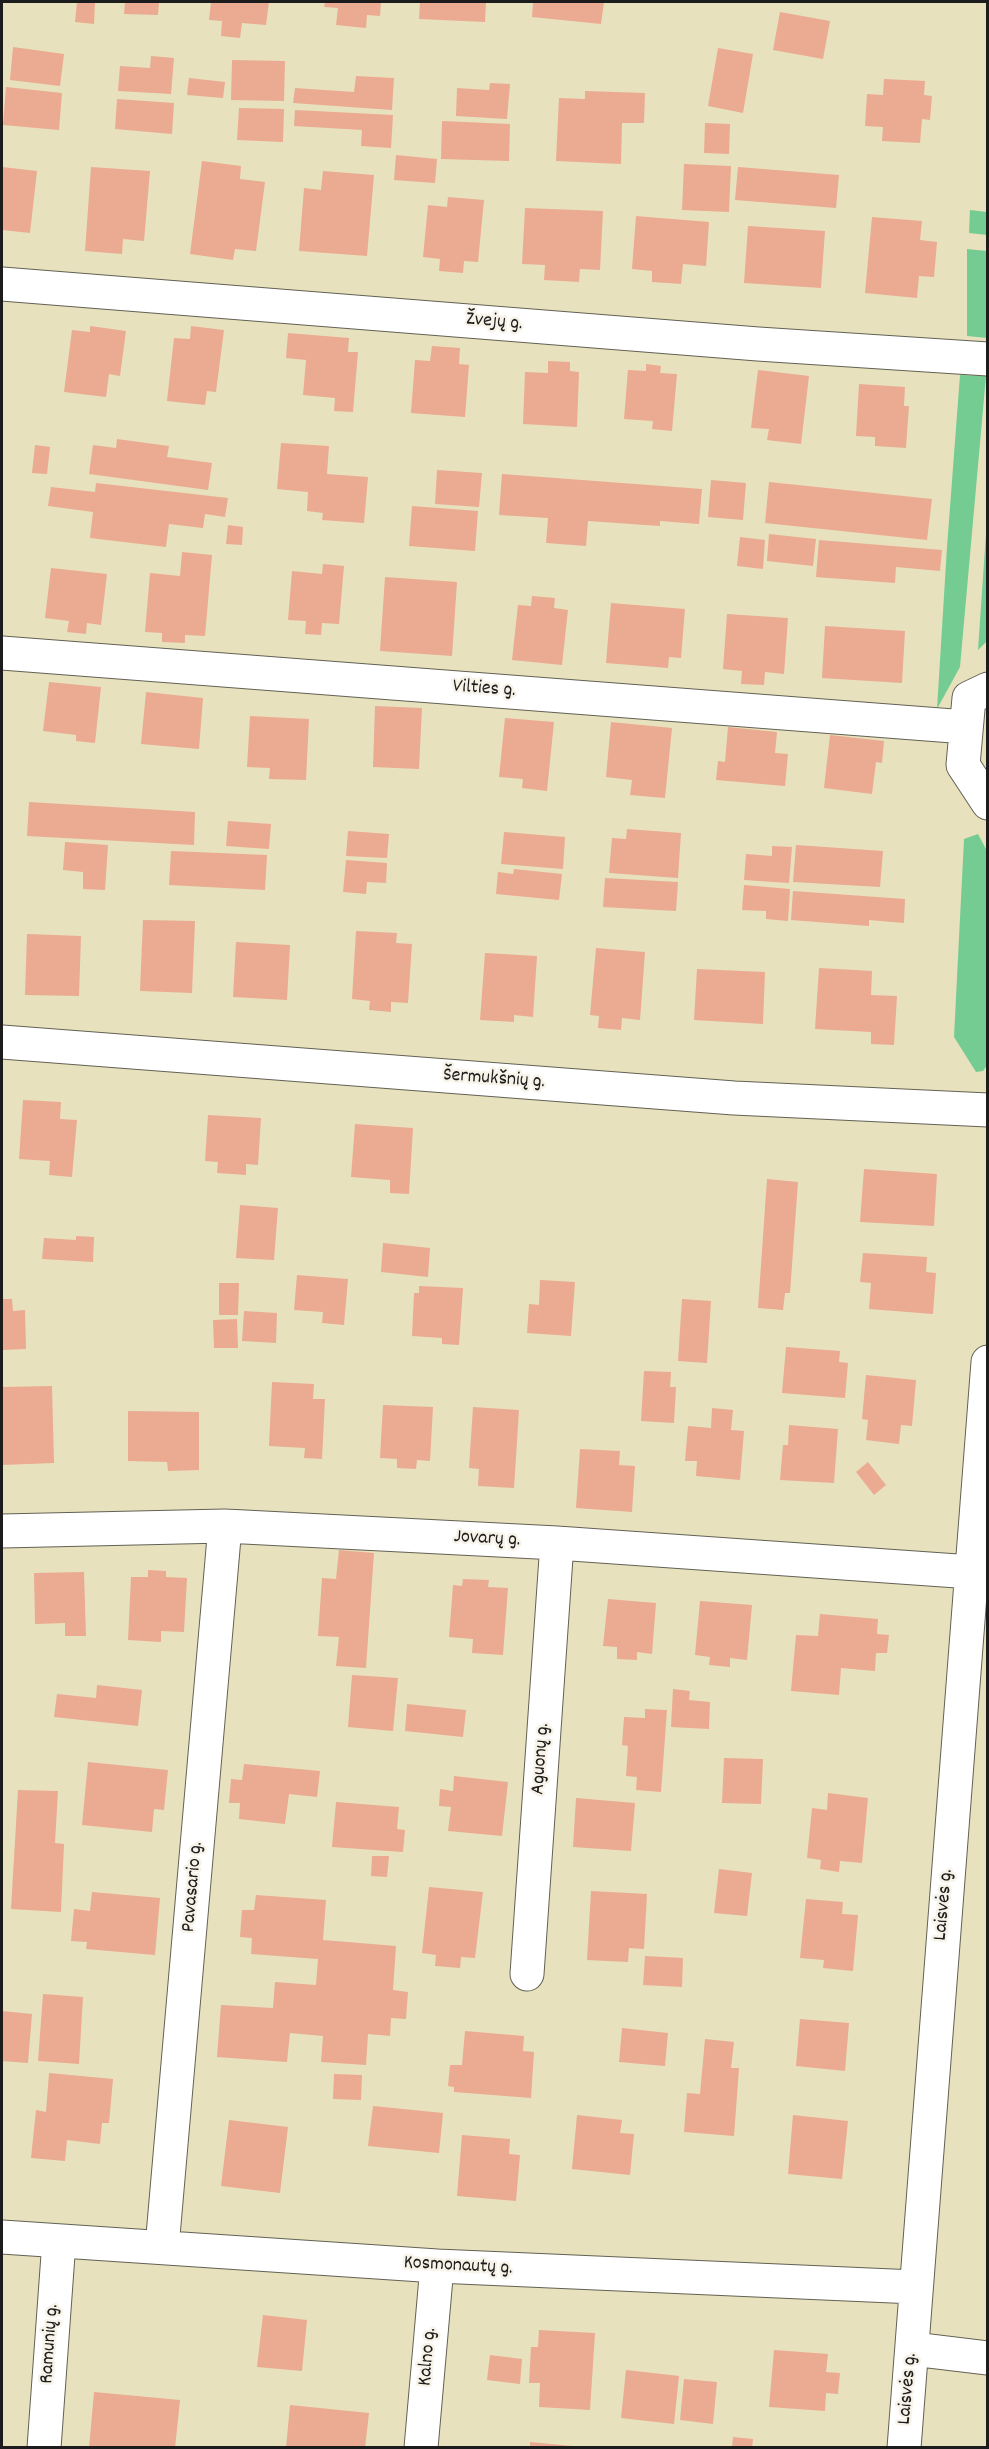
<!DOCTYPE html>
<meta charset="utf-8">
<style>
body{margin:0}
#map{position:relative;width:989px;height:2449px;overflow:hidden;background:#e8e1bd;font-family:Dekko,sans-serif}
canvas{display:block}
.frame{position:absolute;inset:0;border:3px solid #1c1c1c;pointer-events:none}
</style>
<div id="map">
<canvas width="989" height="2449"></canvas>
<div class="frame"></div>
</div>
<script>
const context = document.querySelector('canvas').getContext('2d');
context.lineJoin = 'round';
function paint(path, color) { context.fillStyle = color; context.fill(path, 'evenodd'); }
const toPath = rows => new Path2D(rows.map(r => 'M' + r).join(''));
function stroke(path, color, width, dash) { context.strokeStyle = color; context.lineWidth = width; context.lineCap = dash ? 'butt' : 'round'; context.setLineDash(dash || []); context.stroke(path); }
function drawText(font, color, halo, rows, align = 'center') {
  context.font = font + ' Dekko,sans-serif'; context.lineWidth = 5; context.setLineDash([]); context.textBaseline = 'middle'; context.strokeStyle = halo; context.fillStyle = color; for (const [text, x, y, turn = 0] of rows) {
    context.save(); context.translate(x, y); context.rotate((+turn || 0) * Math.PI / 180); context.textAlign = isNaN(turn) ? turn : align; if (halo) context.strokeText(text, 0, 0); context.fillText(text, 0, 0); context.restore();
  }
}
paint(toPath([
 [970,210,987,212,987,235,969,233],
 [967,249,987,251,987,338,967,336],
 [960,375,986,376,960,667,937,709,947,547],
 [987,519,987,641,978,650],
 [978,834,988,853,988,1064,983,1071,976,1072,954,1037,964,839]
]), '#75cc92');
paint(toPath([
 [77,2,95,3,94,24,75,22],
 [125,2,159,2,158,15,124,14],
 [211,2,269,2,266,25,242,23,240,38,221,36,222,21,209,20],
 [325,2,381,2,380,16,367,15,366,28,336,25,338,8,324,7],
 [420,2,486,2,485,22,419,19],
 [533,2,604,2,601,24,532,17],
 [780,12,830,21,823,59,773,50],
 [13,47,64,54,60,86,10,80],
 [718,48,753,54,743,113,708,106],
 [151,56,174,58,171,94,118,91,120,66,150,68],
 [232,60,285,61,284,101,231,100],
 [356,76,394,78,392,110,293,103,295,88,354,92],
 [189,78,225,82,223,98,187,95],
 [884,79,925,81,924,95,932,96,930,120,922,119,920,143,882,141,883,127,865,126,867,94,883,95],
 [490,83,510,84,507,119,456,116,457,88,489,90],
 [6,87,62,93,59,130,3,125],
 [585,91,645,93,644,123,622,123,621,164,556,161,559,98,585,99],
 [117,99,174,103,172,134,115,129],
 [239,108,284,109,283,142,237,140],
 [295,110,393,115,391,148,361,146,362,130,294,126],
 [442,121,510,124,509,161,441,159],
 [705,123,730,124,729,154,704,153],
 [396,155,437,159,435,183,394,180],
 [202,161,241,166,240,179,265,182,256,251,235,249,233,260,190,254],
 [684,164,731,166,729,212,682,210],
 [2,167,37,171,30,233,2,230],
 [91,167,150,171,144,241,123,239,122,254,85,251],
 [738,167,839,175,836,208,735,200],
 [323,171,374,175,367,256,299,251,304,188,321,190],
 [448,197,484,200,478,262,464,261,463,273,439,271,440,259,423,257,428,205,447,207],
 [525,208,603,211,600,270,580,269,579,282,544,280,545,265,522,264],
 [636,216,709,222,706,266,683,264,681,284,652,282,652,271,632,269],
 [872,217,922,221,920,240,937,242,934,277,919,276,917,298,865,293],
 [748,226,825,231,821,288,744,283],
 [90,326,126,331,120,376,109,374,106,397,64,392,72,330,90,332],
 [191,326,224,330,216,392,207,391,205,405,167,401,174,338,190,339],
 [288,333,349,338,348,352,358,352,353,412,334,411,335,398,303,395,306,360,286,358],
 [432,346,460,348,459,364,469,365,465,417,411,413,415,360,430,361],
 [548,361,570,362,570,371,579,372,577,427,523,424,525,372,548,373],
 [646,364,661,366,660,373,677,374,672,431,652,429,653,421,624,419,628,370,646,371],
 [758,370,809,376,801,444,767,440,769,429,751,428],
 [859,384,905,387,904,406,909,406,906,448,875,446,875,437,856,436],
 [117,439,169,446,167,457,212,463,208,490,89,474,93,445,116,448],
 [281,443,329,446,327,474,368,477,364,523,322,520,323,513,307,511,308,492,277,489],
 [35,445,50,447,47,474,32,473],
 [437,470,482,473,479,507,435,504],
 [502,474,702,489,699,524,660,521,660,526,588,521,586,546,546,543,548,518,499,515],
 [711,480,746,483,743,520,708,517],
 [769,482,932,499,927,540,765,523],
 [96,483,228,498,225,517,205,514,203,528,169,524,166,547,90,538,93,512,48,506,51,487,95,492],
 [412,506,478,511,475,551,409,546],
 [228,525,243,527,242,545,226,544],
 [769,534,816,539,813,566,767,561],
 [740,537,765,540,763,569,737,566],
 [819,540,942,550,940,571,896,567,895,583,816,577],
 [182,552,212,555,205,636,185,635,185,643,162,642,162,633,145,632,150,573,180,576],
 [323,564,344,566,339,624,322,623,321,635,305,634,306,621,288,620,292,571,322,574],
 [51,568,107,574,101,625,87,623,86,634,67,632,69,621,45,618],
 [385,577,457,582,452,656,380,651],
 [532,596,555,598,554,608,568,610,562,665,512,660,518,605,531,606],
 [611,603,685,609,681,658,669,657,668,668,606,663],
 [727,614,788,618,784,674,765,672,764,685,741,684,742,671,723,669],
 [825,626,905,631,902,683,822,678],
 [49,682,101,687,95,743,76,741,76,735,43,731],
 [146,692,203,698,199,749,141,744],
 [375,706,422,708,419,769,373,767],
 [250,716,309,719,306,780,269,779,270,768,247,767],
 [505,718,554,722,547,791,522,788,523,779,499,777],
 [611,722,672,728,665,798,630,795,632,780,606,777],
 [728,727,777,732,775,753,788,754,785,786,716,780,718,761,725,762],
 [830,735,884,741,882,763,876,762,872,794,824,788],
 [29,802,195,812,194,845,27,836],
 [228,821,271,824,269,849,226,846],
 [627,829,681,833,678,878,609,873,612,838,626,839],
 [348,831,389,834,387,858,346,856],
 [504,832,565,837,563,869,501,864],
 [65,842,108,845,105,890,83,889,83,872,63,870],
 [796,845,883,851,880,887,793,882],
 [772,846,792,847,789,883,744,880,746,854,772,856],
 [171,851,267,855,265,890,169,885],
 [346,860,387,863,386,883,367,882,366,894,343,892],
 [514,869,562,874,559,900,496,894,498,872,513,874],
 [605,878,678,882,676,911,603,907],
 [744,885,790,889,788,921,766,919,766,911,742,910],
 [793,891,905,899,904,923,869,920,869,926,791,920],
 [143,920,195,921,192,993,140,991],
 [356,931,397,933,396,943,412,944,408,1003,391,1002,391,1012,369,1010,370,1001,352,999],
 [27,934,81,936,79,996,25,995],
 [236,942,290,945,287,1000,233,997],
 [596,948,645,952,640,1020,622,1018,621,1030,598,1028,599,1016,590,1015],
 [485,953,537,956,533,1017,514,1015,514,1022,480,1020],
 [819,968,872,971,871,995,897,996,894,1045,871,1044,871,1032,815,1029],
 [697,969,765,972,763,1024,694,1020],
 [23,1100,61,1102,60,1119,77,1120,72,1177,49,1175,50,1161,19,1159],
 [208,1115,261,1118,258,1165,246,1164,246,1175,217,1173,218,1162,205,1161],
 [355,1124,413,1128,409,1194,390,1193,390,1180,351,1177],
 [864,1169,937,1174,934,1226,860,1222],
 [767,1179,798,1182,790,1293,785,1293,783,1310,758,1308],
 [240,1205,278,1208,274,1260,236,1258],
 [76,1236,94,1237,93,1262,42,1259,44,1238,76,1240],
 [383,1243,430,1248,428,1277,381,1272],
 [863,1253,927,1257,926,1272,936,1273,933,1314,869,1309,871,1283,860,1282],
 [297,1275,348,1279,344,1325,322,1323,323,1312,294,1310],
 [540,1280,575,1282,571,1336,527,1333,529,1304,539,1305],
 [219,1283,239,1283,238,1315,219,1315],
 [419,1286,463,1288,459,1345,442,1344,442,1338,412,1336,414,1293,419,1293],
 [2,1299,12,1299,13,1311,25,1310,26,1349,2,1350],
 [682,1299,711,1301,707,1363,678,1361],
 [244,1311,277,1313,276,1343,242,1341],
 [237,1319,238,1348,214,1348,213,1320],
 [786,1347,840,1351,839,1362,848,1363,845,1398,782,1393],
 [644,1371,671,1372,670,1387,676,1387,674,1423,641,1421],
 [866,1375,916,1380,912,1426,901,1425,899,1444,866,1440,868,1420,862,1419],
 [272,1382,314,1384,313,1399,325,1399,322,1459,304,1458,305,1448,269,1446],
 [52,1386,54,1463,2,1465,2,1387],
 [383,1405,433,1407,430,1461,417,1460,416,1469,397,1468,397,1459,380,1458],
 [473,1407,519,1410,514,1488,478,1486,479,1469,469,1468],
 [712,1408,733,1410,731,1430,744,1431,740,1480,696,1476,697,1461,685,1461,688,1426,711,1428],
 [128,1411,199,1412,199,1470,168,1471,167,1462,128,1461],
 [789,1425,838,1429,834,1483,780,1480,783,1445,788,1445],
 [580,1449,620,1451,619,1465,635,1466,632,1512,576,1508],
 [868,1462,886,1485,874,1495,856,1472],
 [339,1550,374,1553,366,1668,336,1666,339,1637,318,1636,322,1578,336,1579],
 [148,1570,166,1571,166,1577,187,1578,184,1632,161,1631,161,1642,128,1640,131,1577,148,1577],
 [84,1572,86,1636,65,1636,65,1623,35,1624,34,1573],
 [463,1579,489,1580,488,1587,508,1588,503,1655,472,1653,473,1639,449,1637,453,1585,462,1586],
 [608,1599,656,1603,652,1654,637,1652,637,1660,617,1659,617,1647,603,1646],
 [700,1601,752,1605,747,1660,730,1658,730,1667,709,1665,710,1657,695,1655],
 [820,1614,878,1619,877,1634,889,1635,887,1653,876,1653,875,1671,841,1668,839,1695,791,1691,796,1635,818,1636],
 [352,1675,398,1678,393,1731,348,1727],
 [97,1685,142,1690,138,1726,54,1717,57,1694,96,1698],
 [673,1689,690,1691,689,1700,710,1702,709,1729,671,1727],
 [407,1704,466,1710,463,1737,405,1731],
 [645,1709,667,1710,661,1792,636,1790,637,1777,626,1776,628,1746,622,1745,624,1717,645,1718],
 [724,1758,763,1759,761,1804,722,1803],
 [88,1762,168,1770,164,1810,154,1809,152,1832,82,1825],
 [244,1764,320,1771,317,1797,289,1794,285,1824,239,1819,240,1803,229,1803,231,1779,242,1780],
 [454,1776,508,1782,502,1836,448,1831,451,1807,439,1806,440,1789,453,1791],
 [18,1790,58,1791,55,1843,64,1844,61,1912,11,1909],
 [828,1793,868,1798,862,1863,840,1861,839,1872,820,1869,821,1860,807,1858,812,1808,827,1810],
 [576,1798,635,1803,631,1851,573,1847],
 [336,1802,399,1807,397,1829,405,1830,403,1852,332,1847],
 [372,1856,389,1856,387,1877,371,1876],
 [719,1869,752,1873,747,1916,714,1913],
 [429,1887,483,1892,475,1958,461,1957,460,1968,435,1966,436,1955,422,1953],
 [591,1891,647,1894,644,1949,629,1948,628,1962,587,1960],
 [92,1892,160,1898,155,1955,86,1949,87,1942,71,1941,74,1909,90,1911],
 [256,1895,326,1900,323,1940,396,1946,393,1990,408,1992,406,2019,391,2018,390,2036,368,2034,366,2065,321,2062,323,2036,290,2033,287,2062,217,2057,221,2005,273,2008,275,1982,316,1985,318,1959,251,1954,252,1938,240,1937,242,1910,254,1910],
 [806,1899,843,1902,842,1914,858,1915,853,1971,823,1968,824,1960,800,1958],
 [645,1956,683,1958,682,1987,643,1985],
 [43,1994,83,1997,79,2064,38,2061],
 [2,2011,32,2014,28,2063,2,2061],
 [800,2019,849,2023,845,2071,796,2066],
 [622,2028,668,2033,665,2066,619,2062],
 [465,2031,524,2036,523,2051,534,2052,531,2098,454,2092,454,2087,448,2086,450,2065,462,2065],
 [705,2039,734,2042,731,2068,739,2068,734,2136,684,2132,687,2093,700,2094],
 [49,2073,113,2079,109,2123,102,2123,100,2144,67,2140,65,2161,31,2158,36,2110,46,2112],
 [334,2074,362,2075,361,2100,333,2099],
 [373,2106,443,2113,439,2153,368,2146],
 [577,2115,622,2120,620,2133,634,2134,630,2175,572,2169],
 [793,2115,848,2121,842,2179,788,2174],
 [229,2120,288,2127,280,2193,221,2186],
 [462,2135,510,2139,509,2154,520,2155,516,2201,457,2196],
 [263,2315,307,2320,302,2371,257,2367],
 [539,2330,595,2333,590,2410,539,2407,540,2383,529,2383,531,2347,538,2347],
 [774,2350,828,2354,826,2372,840,2373,838,2394,826,2393,825,2411,769,2407],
 [490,2355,522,2359,520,2384,487,2380],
 [626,2370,679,2376,674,2424,621,2418],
 [684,2379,717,2382,713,2424,680,2420],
 [94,2392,180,2400,175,2448,89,2448],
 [290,2405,369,2413,365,2448,286,2448],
 [733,2437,753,2439,752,2448,732,2448],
 [530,2442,572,2446,572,2448,530,2448]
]), '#eaab92');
const minor = toPath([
 [2,284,758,344,988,359],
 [2,653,966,727],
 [988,689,969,698,963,765,988,803],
 [2,1042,734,1098,988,1110],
 [2,1531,225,1526,557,1543,972,1572],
 [527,1974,557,1543],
 [2,2237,437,2266,915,2287],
 [162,2247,225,1526],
 [913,2349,988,2358],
 [44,2448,59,2241],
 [421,2448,437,2266],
 [904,2448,988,1362]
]);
stroke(minor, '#636154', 35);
stroke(minor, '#fff', 33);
drawText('20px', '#1c1c1c', '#f7f3e8', [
 ["Žvejų g.",494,323,5],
 ["Vilties g.",484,690,4],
 ["Šermukšnių g.",494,1080,4],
 ["Jovarų g.",487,1540,3],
 ["Aguonų g.",542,1759,-86],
 ["Pavasario g.",194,1887,-85],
 ["Laisvės g.",945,1905,-85],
 ["Kosmonautų g.",458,2267,3],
 ["Ramunių g.",51,2344,-86],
 ["Kalno g.",429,2357,-85],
 ["Laisvės g.",909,2389,-85]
]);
</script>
